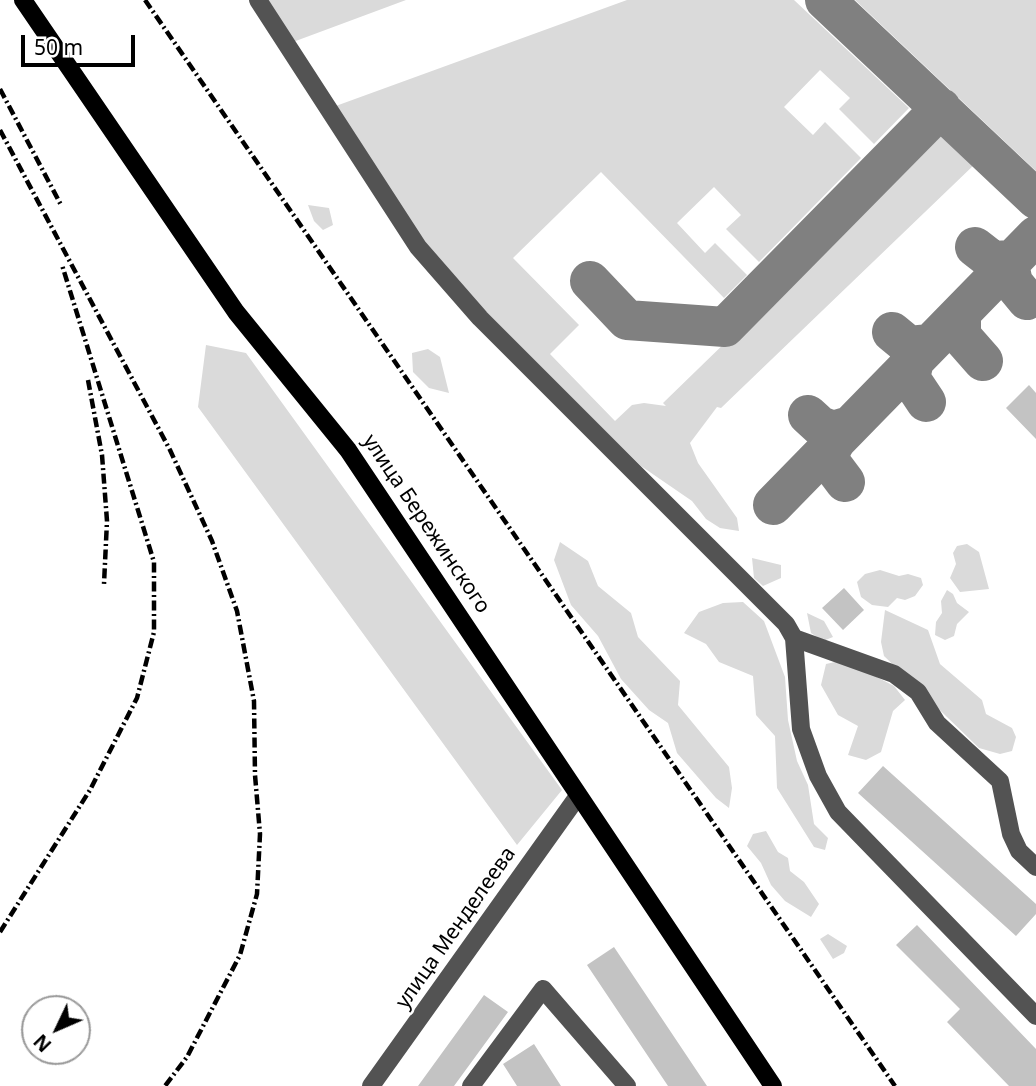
<!DOCTYPE html>
<meta charset="utf-8">
<style>
body{margin:0}
#map{position:relative;width:1036px;height:1086px;overflow:hidden;background:#fff;font-family:"Noto Sans",sans-serif}
canvas{display:block}
.north{position:absolute;left:21px;top:995px;width:70px;height:70px;box-sizing:border-box;background:#fff;border:2px solid #999;border-radius:50%;rotate:226deg;font-size:19px;font-weight:700;line-height:28px;text-align:center;color:#000}
.north::after{content:'';display:block;margin:auto;width:24px;height:32px;background:#000;clip-path:polygon(50% 0,100% 100%,50% 72%,0 100%)}
.scale{position:absolute;left:21px;top:35px;width:114px;height:32px;box-sizing:border-box;border:4px solid #000;border-top:0;padding-left:9px;font-size:21px;line-height:24px;white-space:nowrap;color:#000;-webkit-text-stroke:5px #fff;paint-order:stroke}
</style>
<div id="map">
<canvas width="1036" height="1086"></canvas>
<div class="north">N</div>
<div class="scale">50 m</div>
</div>
<script>
const context = document.querySelector('canvas').getContext('2d');
context.lineJoin = 'round';
function paint(path, color) { context.fillStyle = color; context.fill(path, 'evenodd'); }
const toPath = rows => new Path2D(rows.map(r => 'M' + r).join(''));
function stroke(path, color, width, dash) { context.strokeStyle = color; context.lineWidth = width; context.lineCap = dash ? 'butt' : 'round'; context.setLineDash(dash || []); context.stroke(path); }
function drawText(font, color, halo, rows, align = 'center') {
  context.font = font + ' "Noto Sans",sans-serif'; context.lineWidth = 5; context.setLineDash([]); context.textBaseline = 'middle'; context.strokeStyle = halo; context.fillStyle = color; for (const [text, x, y, turn = 0] of rows) {
    context.save(); context.translate(x, y); context.rotate((+turn || 0) * Math.PI / 180); context.textAlign = isNaN(turn) ? turn : align; if (halo) context.strokeText(text, 0, 0); context.fillText(text, 0, 0); context.restore();
  }
}
paint(toPath([
 [266,0,406,0,293,42],
 [627,0,794,0,909,108,874,144,839,109,850,98,820,70,784,107,813,135,825,122,861,158,759,262,726,229,741,215,714,187,677,223,705,253,715,243,747,275,724,298,601,172,513,258,579,325,550,354,615,421,632,405,644,403,666,406,663,403,942,132,976,163,721,408,717,407,690,443,698,463,737,518,739,531,720,528,706,519,692,501,641,466,485,313,422,243,333,107],
 [855,0,1036,0,1036,171],
 [308,205,329,208,333,225,323,230,314,221],
 [206,345,246,353,562,790,517,845,198,407],
 [428,349,440,357,449,393,429,388,413,372,412,353],
 [560,542,588,561,598,586,631,613,638,637,680,681,678,705,729,767,732,788,729,808,716,798,677,753,668,723,649,710,621,679,598,636,571,605,554,560],
 [967,544,979,552,989,589,960,592,950,578,956,564,953,553,957,546],
 [752,558,781,565,781,578,763,586,754,578],
 [880,570,899,576,908,574,921,578,923,585,915,596,905,600,897,598,888,607,872,605,861,597,857,582,865,574],
 [947,590,953,594,957,603,969,612,957,624,954,636,945,640,935,635,936,622,942,613,941,601],
 [743,602,764,621,785,677,788,720,797,761,808,785,814,824,828,838,825,850,814,847,777,788,775,736,756,715,753,676,719,662,706,644,684,633,699,612,723,603],
 [885,610,928,630,940,664,982,700,986,714,1012,728,1016,737,1012,751,1000,754,979,748,884,656,881,642],
 [807,613,824,621,833,637,823,641,811,633],
 [844,660,894,686,905,700,893,711,881,752,866,760,848,755,858,726,838,715,821,685,826,664],
 [766,831,778,852,788,858,790,871,804,882,819,904,811,917,785,901,771,885,761,863,747,846,753,834],
 [828,934,847,946,844,953,833,959,820,939]
]), '#dadada');
stroke(toPath([
 [825,0,1036,199],
 [975,247,993,261,1013,260],
 [1013,260,1010,269,1013,283,1027,300],
 [590,281,627,320,725,327,941,108],
 [961,313,961,336,983,361],
 [892,332,909,346,930,344],
 [914,361,910,378,926,402],
 [808,415,820,426,833,431,850,426],
 [837,439,831,449,830,462,845,482],
 [773,505,1036,236]
]), '#808080', 40);
paint(toPath([
 [1029,385,1036,393,1036,439,1006,408],
 [844,588,864,610,843,630,822,608],
 [883,766,1036,904,1036,914,1016,936,858,793],
 [917,925,1036,1049,1036,1086,1009,1086,947,1022,960,1009,896,945],
 [614,947,707,1086,668,1086,587,965],
 [484,995,508,1012,454,1086,418,1086],
 [534,1044,561,1086,517,1086,503,1064]
]), '#c3c3c3');
stroke(toPath([
 [258,0,418,247,480,318,786,624,794,638,894,674,918,692,937,723,1000,781,1011,834,1019,851,1036,867],
 [794,638,801,729,818,776,838,812,1036,1016],
 [371,1086,578,796],
 [471,1086,543,989,627,1086]
]), '#535353', 18);
stroke(toPath([
 [23,0,236,312,348,450,773,1086]
]), '#000', 18);
stroke(toPath([
 [145,0,895,1086],
 [0,89,61,205],
 [0,130,170,450,212,541,237,611,254,701,255,775,260,834,257,894,240,955,187,1057,165,1086],
 [88,380,102,455,107,521,104,584],
 [0,932,90,790,137,698,154,632,154,562,62,265]
]), '#000', 4.5, [10, 3.5, 2, 3.5]);
drawText('21px', '#000', '#fff', [
 ["улица Бережинского",426,524,56],
 ["улица Менделеева",456,928,-55]
]);
</script>
